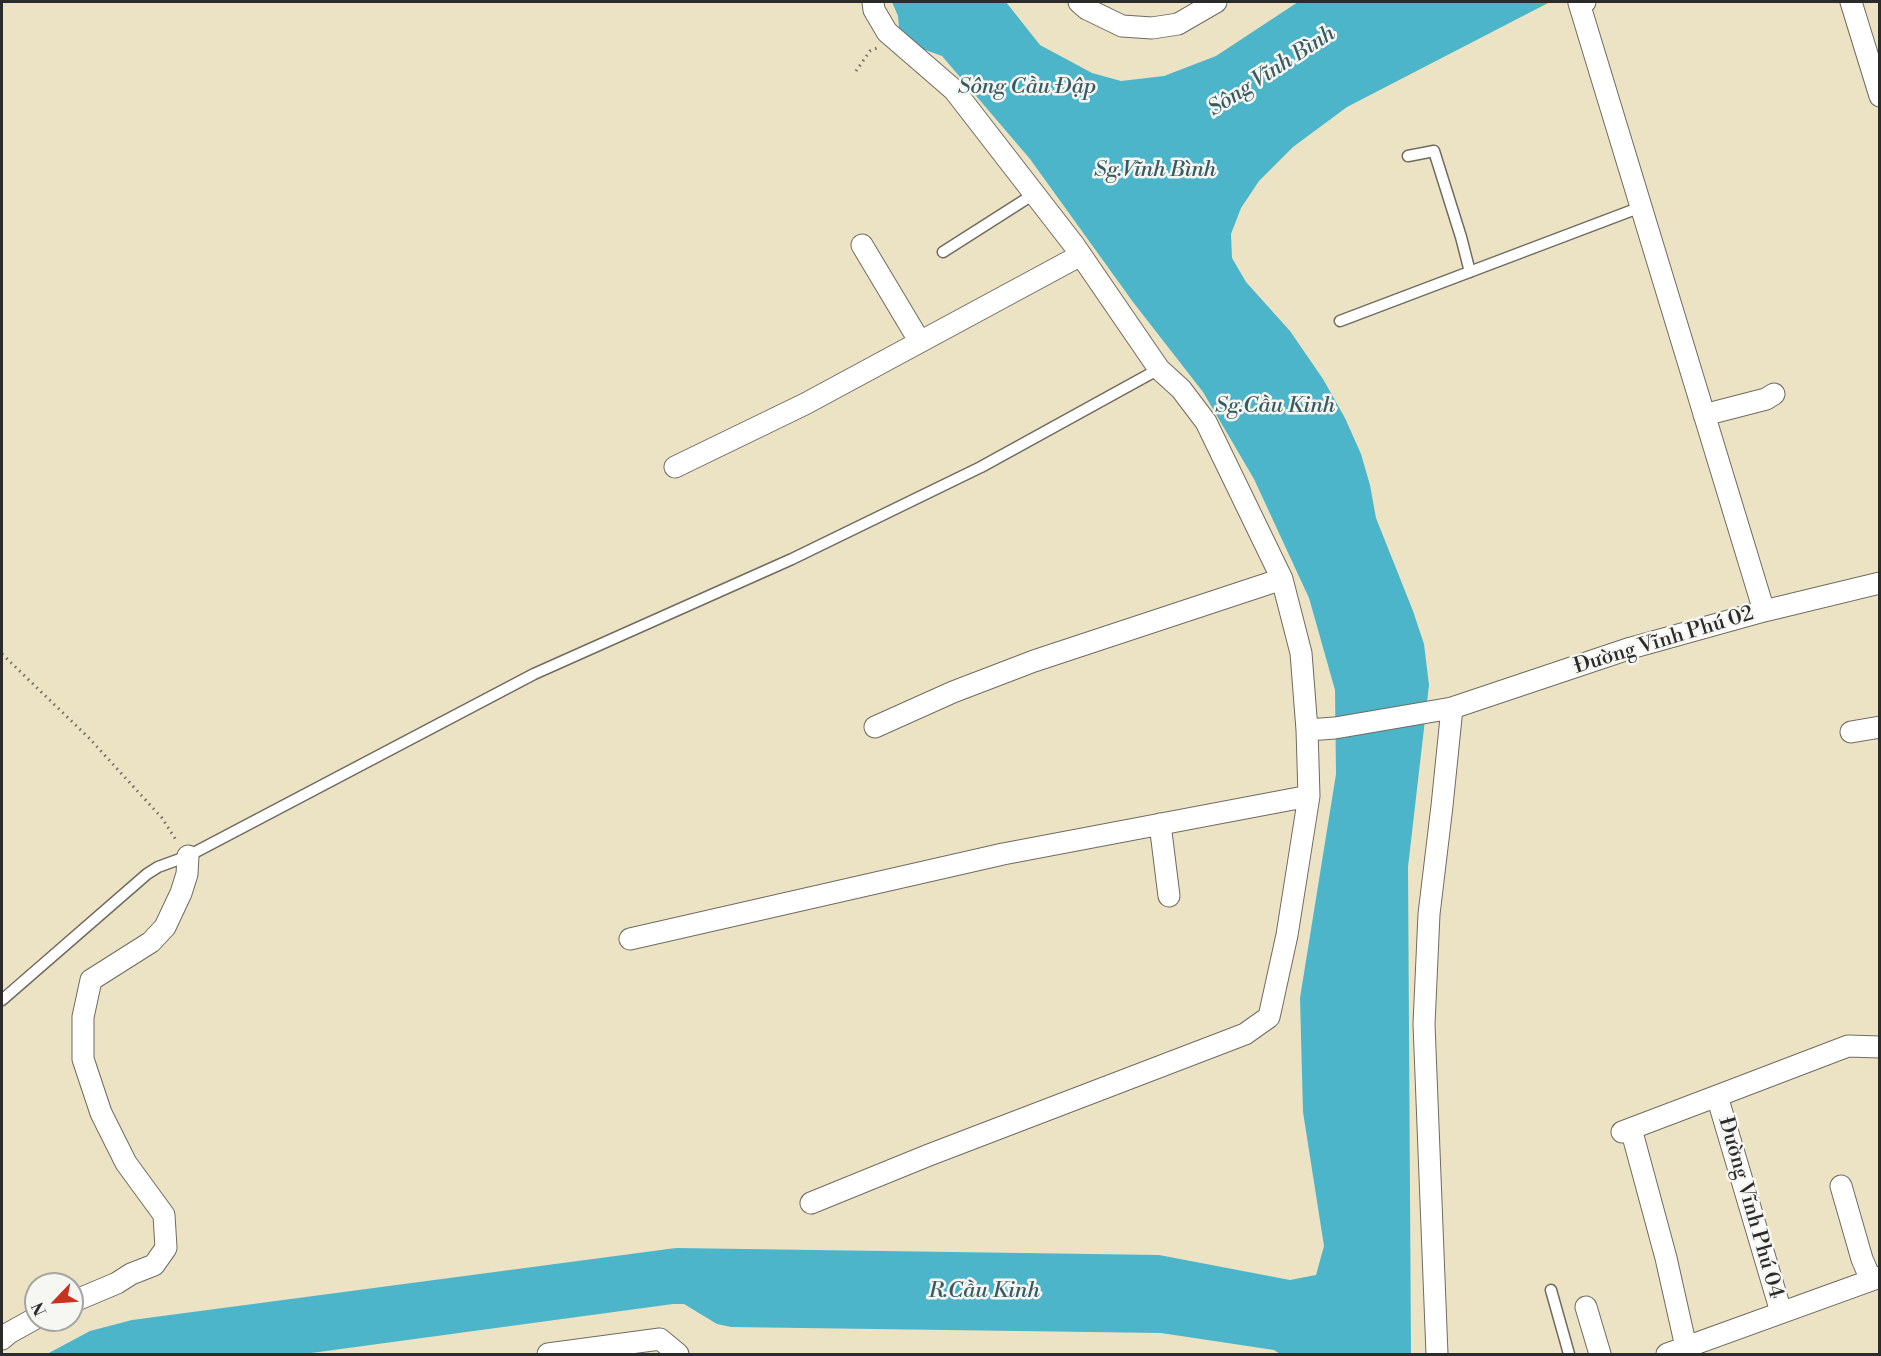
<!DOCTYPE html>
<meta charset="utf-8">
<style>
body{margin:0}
#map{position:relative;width:1881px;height:1356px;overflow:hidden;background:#ece3c4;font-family:"Libre Bodoni",serif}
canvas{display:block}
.frame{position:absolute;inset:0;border:3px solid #2b2b2b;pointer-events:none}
.north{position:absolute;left:24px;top:1272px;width:60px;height:60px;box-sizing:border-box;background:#f6f6f2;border:2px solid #a5a5a2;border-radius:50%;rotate:245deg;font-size:16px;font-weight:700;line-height:24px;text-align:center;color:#2b2b2b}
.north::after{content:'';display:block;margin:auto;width:21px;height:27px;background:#c8321e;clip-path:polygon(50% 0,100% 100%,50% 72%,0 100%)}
</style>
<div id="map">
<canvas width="1881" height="1356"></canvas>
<div class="frame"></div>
<div class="north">N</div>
</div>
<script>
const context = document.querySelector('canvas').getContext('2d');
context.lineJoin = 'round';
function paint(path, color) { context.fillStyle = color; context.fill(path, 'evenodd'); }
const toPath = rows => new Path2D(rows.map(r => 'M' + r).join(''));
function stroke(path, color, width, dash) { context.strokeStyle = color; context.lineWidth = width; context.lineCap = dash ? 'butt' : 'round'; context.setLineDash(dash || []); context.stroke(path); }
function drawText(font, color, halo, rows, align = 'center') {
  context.font = font + ' "Libre Bodoni",serif'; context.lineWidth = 5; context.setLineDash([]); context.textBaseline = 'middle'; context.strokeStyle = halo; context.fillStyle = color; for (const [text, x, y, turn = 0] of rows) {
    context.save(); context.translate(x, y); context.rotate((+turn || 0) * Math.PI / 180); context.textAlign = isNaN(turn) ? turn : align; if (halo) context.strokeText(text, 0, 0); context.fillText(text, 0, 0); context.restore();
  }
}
paint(toPath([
 [892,2,1006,2,1040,45,1092,73,1121,81,1164,76,1216,56,1298,2,1550,2,1347,107,1293,147,1259,181,1241,208,1231,234,1232,258,1246,282,1290,331,1323,379,1345,418,1361,454,1370,485,1376,518,1413,611,1424,644,1429,685,1408,867,1411,1354,1280,1354,1274,1350,1161,1333,731,1327,717,1324,684,1304,673,1304,304,1354,47,1354,90,1331,132,1320,676,1248,1159,1255,1290,1280,1316,1275,1324,1246,1303,1112,1300,998,1336,774,1335,690,1309,598,1254,479,1203,392,1133,302,1030,159,942,56,917,47,899,28,898,16]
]), '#4cb5ca');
const service = toPath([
 [1408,156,1434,151,1461,237,1470,272],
 [943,252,1034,194],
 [1340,321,1641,207],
 [2,1000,147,874,158,867,188,856,534,674,792,559,981,467,1159,369],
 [1551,1290,1569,1354]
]);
const minor = toPath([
 [873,2,874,10,887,32,954,90,1074,245,1159,369,1181,389,1206,422,1282,579,1301,653,1307,730,1335,728,1452,708,1631,648,1764,611,1880,583],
 [1079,2,1087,9,1122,26,1152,28,1178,24,1216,2],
 [1585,2,1579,3,1764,611],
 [1851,2,1880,96],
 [862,245,920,342],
 [1704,415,1766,399,1774,394],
 [675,467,805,404,1081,255],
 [875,727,953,692,1034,661,1282,579],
 [1851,732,1880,727],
 [1160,824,1169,896],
 [630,939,1003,854,1309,796],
 [1622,1132,1717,1096],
 [1633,1136,1666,1258,1686,1347],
 [1841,1186,1862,1259,1871,1280],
 [811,1203,929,1155,1245,1034,1269,1017,1287,935,1309,796,1307,730],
 [72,1302,117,1283,131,1274,154,1265,166,1248,164,1215,126,1163,101,1113,83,1059,83,1017,91,980,151,942,165,927,181,893,187,874,188,856],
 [1586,1307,1600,1354],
 [1781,1312,1717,1096,1848,1046,1880,1047],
 [2,1339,9,1333,36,1318],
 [548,1354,660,1339,678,1354],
 [1437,1354,1424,1024,1429,914,1442,806,1452,708],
 [1667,1354,1880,1277]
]);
stroke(service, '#6f6b61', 13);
stroke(minor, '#6f6b61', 23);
stroke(toPath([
 [856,71,870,51,877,48],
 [2,654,89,738,162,818,176,840]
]), '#6f6b61', 3, [1.5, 4.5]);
stroke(service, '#fff', 10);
stroke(minor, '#fff', 21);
drawText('21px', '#2b2b2b', '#f6f6f2', [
 ["Đường Vĩnh Phú 02",1664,641,-17],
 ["Đường Vĩnh Phú 04",1750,1208,74]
]);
drawText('italic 22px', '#375b63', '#f6f6f2', [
 ["Sông Vĩnh Bình",1272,72,-33],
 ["Sông Cầu Đập",1027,88],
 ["Sg.Vĩnh Bình",1155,171],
 ["Sg.Cầu Kinh",1275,407],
 ["R.Cầu Kinh",984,1292]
]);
</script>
